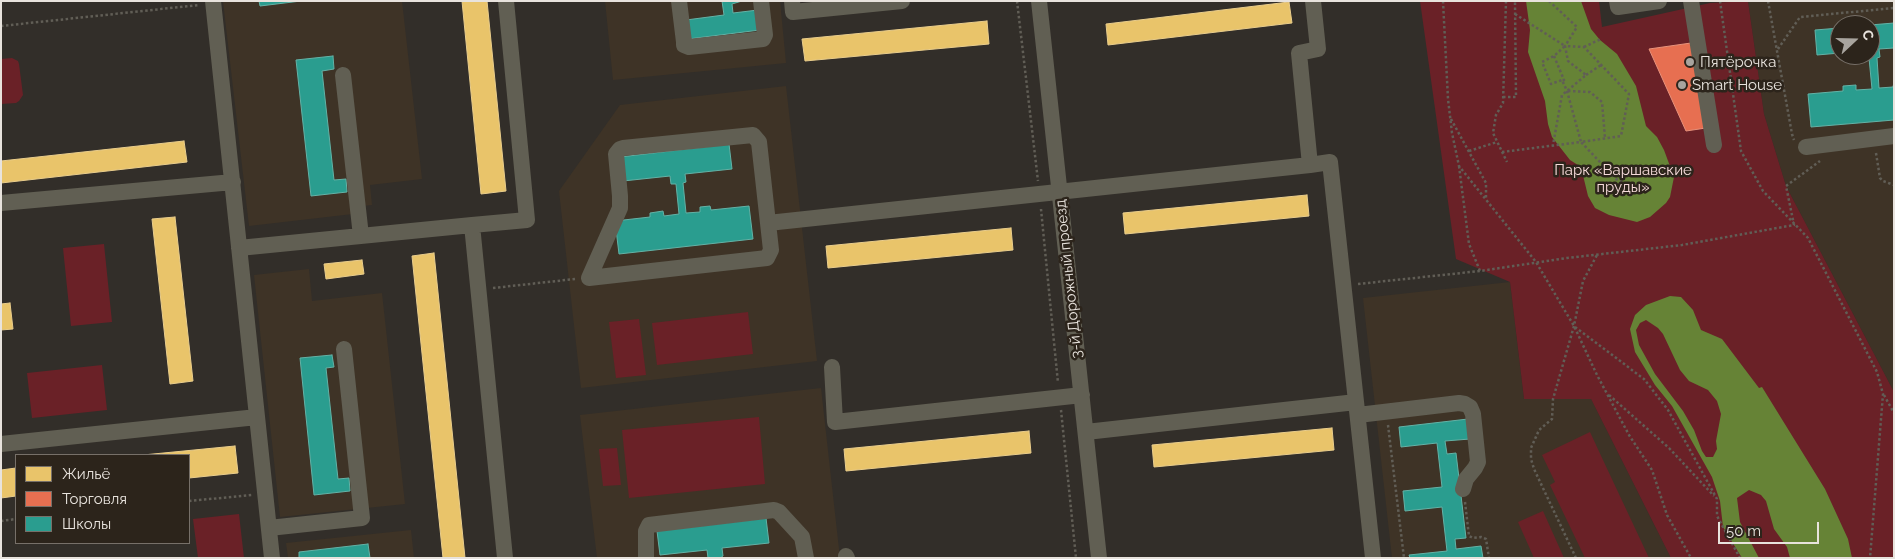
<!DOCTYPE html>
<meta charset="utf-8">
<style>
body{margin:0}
#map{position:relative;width:1895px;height:559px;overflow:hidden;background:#322e29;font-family:Raleway,sans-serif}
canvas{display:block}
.frame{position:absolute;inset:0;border:2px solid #e8e3dd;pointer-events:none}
.legend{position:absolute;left:15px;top:454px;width:175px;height:90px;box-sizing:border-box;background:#2c241b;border:1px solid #777069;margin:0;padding:6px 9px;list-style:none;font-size:15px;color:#e8e3dd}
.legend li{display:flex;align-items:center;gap:10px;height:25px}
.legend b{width:25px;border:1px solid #777069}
.north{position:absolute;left:1830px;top:15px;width:50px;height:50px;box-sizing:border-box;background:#2c241b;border:1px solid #777069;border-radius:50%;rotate:69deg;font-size:14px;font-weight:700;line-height:20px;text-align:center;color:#e8e3dd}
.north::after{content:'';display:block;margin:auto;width:18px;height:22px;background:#a8a49e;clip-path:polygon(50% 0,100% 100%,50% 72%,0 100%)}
.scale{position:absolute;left:1718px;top:522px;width:101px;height:22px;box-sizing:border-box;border:2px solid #e8e3dd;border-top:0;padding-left:6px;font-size:15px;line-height:18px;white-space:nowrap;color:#e8e3dd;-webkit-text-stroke:4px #2c241b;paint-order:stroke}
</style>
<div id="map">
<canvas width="1895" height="559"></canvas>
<div class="frame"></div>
<ul class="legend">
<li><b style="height:14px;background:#e9c46a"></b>Жильё</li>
<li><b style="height:14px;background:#e76f51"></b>Торговля</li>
<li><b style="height:14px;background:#2a9d8f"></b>Школы</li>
</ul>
<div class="north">С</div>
<div class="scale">50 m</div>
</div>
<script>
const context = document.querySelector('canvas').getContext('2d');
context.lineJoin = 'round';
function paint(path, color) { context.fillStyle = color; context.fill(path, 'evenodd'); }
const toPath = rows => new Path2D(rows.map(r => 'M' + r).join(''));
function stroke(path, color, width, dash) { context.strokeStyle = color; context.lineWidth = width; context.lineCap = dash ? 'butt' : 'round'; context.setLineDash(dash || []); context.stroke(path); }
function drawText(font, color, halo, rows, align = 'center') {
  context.font = font + ' Raleway,sans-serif'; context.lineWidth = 5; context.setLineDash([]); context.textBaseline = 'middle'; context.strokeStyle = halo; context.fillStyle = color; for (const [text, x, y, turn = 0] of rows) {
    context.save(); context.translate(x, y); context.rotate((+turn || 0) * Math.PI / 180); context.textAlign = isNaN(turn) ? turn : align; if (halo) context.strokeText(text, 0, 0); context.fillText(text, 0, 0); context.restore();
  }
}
paint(toPath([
 [223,1,402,1,422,179,370,185,372,205,353,207,353,214,249,226],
 [605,1,780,1,786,63,613,80],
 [1748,1,1894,1,1894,392,1786,186,1764,114],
 [1840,25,1870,25,1870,55,1840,55],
 [786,86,817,361,581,388,559,191,620,105],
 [309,269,312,301,382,293,405,504,280,517,254,275],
 [1510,282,1524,399,1591,399,1671,558,1392,558,1363,298],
 [821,388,840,558,597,558,580,415],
 [411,530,414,558,288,558,286,543]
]), '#3e3326');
paint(toPath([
 [1420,1,1599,1,1602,27,1710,3,1748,1,1764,114,1786,186,1894,392,1894,558,1671,558,1591,399,1524,399,1510,282,1456,259],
 [12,58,18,61,19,64,23,95,19,101,16,103,1,104,1,59],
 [104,244,112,322,71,326,63,248],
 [748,312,753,354,657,365,652,323],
 [639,319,646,375,616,378,609,322],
 [102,365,107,410,32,418,27,373],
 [759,417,765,484,629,498,622,430],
 [1590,432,1603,460,1649,558,1585,558,1550,485,1555,482,1542,455],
 [617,448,621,485,603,486,599,449],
 [1543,511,1564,558,1534,558,1518,522],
 [239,514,244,558,198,558,193,519]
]), '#6a2127');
paint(toPath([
 [1526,1,1581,1,1591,29,1600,40,1617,54,1636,86,1646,126,1657,137,1664,150,1674,177,1670,197,1666,203,1650,217,1637,222,1609,215,1595,208,1588,196,1581,167,1570,160,1552,137,1548,124,1545,101,1528,52,1530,30],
 [1670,296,1681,297,1693,310,1701,330,1722,339,1759,388,1762,387,1825,489,1848,539,1852,558,1790,558,1787,547,1774,529,1766,501,1761,495,1749,490,1737,498,1740,522,1759,558,1742,558,1723,527,1720,501,1712,477,1672,406,1655,385,1635,352,1630,329,1635,315,1646,305],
 [1646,320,1658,328,1663,334,1680,370,1689,381,1708,390,1717,401,1721,414,1716,441,1717,449,1713,457,1706,457,1702,451,1694,430,1683,411,1655,374,1639,345,1636,330,1640,323]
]), '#668336');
const homes = toPath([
 [462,1,487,1,506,191,481,194,462,1],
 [1289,2,1292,23,1108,45,1106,24,1289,2],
 [987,21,989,44,805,61,802,39,987,21],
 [184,141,187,162,1,183,1,161,184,141],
 [1307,195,1309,216,1125,234,1123,213,1307,195],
 [175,217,193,381,170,384,152,219,175,217],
 [1011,228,1013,250,828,268,826,246,1011,228],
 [434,253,465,558,443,558,412,256,434,253],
 [362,260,364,274,326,279,324,264,362,260],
 [10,303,13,329,1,330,1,304,10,303],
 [1332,428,1334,450,1154,467,1152,445,1332,428],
 [1029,431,1031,453,846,471,844,449,1029,431],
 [235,446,238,473,189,478,189,455,143,455,235,446],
 [16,468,16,496,1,498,1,470,16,468]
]);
paint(homes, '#e9c46a');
stroke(homes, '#e9cd8c', 1);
const shops = toPath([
 [1691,43,1706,128,1686,131,1649,49,1691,43]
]);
paint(shops, '#e76f51');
stroke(shops, '#e7927b', 1);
const schools = toPath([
 [259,1,301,1,260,6,259,1],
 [722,1,742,1,732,4,733,13,758,10,760,30,688,39,686,20,724,15,722,1],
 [1894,23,1894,48,1879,49,1880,57,1877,58,1879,88,1893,87,1894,82,1894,120,1811,127,1808,94,1843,91,1843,86,1856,85,1856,90,1872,89,1869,58,1865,59,1864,55,1870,55,1870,25,1894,23],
 [1840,28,1840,53,1817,55,1815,30,1840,28],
 [333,56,334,69,322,71,334,180,346,179,347,192,311,196,296,60,333,56],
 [729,144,732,169,685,174,686,182,683,183,686,213,700,212,700,207,710,206,711,210,749,206,753,239,619,254,615,221,650,217,650,213,663,211,664,216,679,214,676,184,671,184,670,176,623,181,620,157,729,144],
 [332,355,334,367,326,368,338,479,349,478,350,491,314,495,300,358,332,355],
 [1468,419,1470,439,1445,441,1447,454,1456,453,1466,538,1455,539,1456,549,1481,546,1483,558,1410,558,1409,555,1447,551,1442,507,1405,511,1403,491,1442,487,1437,443,1401,447,1399,427,1468,419],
 [766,518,769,543,722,548,723,556,720,558,708,558,707,550,660,555,657,531,766,518],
 [368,544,370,558,299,558,299,552,368,544]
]);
paint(schools, '#2a9d8f');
stroke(schools, '#63b2a6', 1);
stroke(toPath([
 [1017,1,1038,181],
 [1443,1,1448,99,1452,133,1459,166,1536,262,1574,326,1597,375,1629,435,1652,470,1667,515,1691,558],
 [1506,1,1503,103,1496,115,1493,133,1507,162],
 [1549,1,1577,27,1565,46],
 [1720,1,1741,151,1763,191,1808,238,1877,372,1883,394,1870,558],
 [1768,1,1792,134,1794,140],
 [1515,14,1565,46,1554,56,1542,62,1551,84,1562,80,1567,91,1581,142,1621,136,1629,94,1584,47,1565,46,1568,61,1586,75,1567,91,1562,95,1553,145],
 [1,26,199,5],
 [1584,47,1601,39],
 [1778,49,1800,17,1894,8],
 [1554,56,1564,80,1562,80],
 [1586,75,1601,65],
 [1568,91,1590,92,1602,102,1605,138],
 [1503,97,1516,97,1515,1],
 [1451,119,1486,183,1486,199],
 [1469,151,1497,142],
 [1502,152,1581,142,1616,179,1642,191],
 [1876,153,1880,178,1883,181,1894,185],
 [1459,166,1469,244,1480,271],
 [1041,209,1058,383],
 [1358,284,1480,271,1567,258,1682,245,1794,225,1786,186,1820,161],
 [493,288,575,279],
 [1575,327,1644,379,1668,410,1717,499,1717,516,1740,558],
 [1609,395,1669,448,1714,496],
 [1884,395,1894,413],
 [1061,410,1076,558],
 [1388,425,1404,558],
 [189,501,252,495],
 [1465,502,1469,536,1473,538,1481,537,1486,539,1489,558],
 [1,521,16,519],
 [1576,558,1534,469,1531,459,1531,448,1539,430,1552,419,1553,399,1574,326,1583,281,1597,255]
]), '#615e56', 2.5, [2.5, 2.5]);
stroke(toPath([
 [213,1,272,558],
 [679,1,684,42,684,45,689,47,763,39,765,35,761,1],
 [792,1,793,12,902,1],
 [1039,1,1099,558],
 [1313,1,1318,49,1299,53,1310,165,1330,162,1373,558],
 [1617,1,1618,7,1659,1],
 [1691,1,1714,145],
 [343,75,361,236],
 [1806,147,1894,136],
 [1,203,233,182],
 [768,223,771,250,767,258,589,278,620,208,620,196,616,154,620,149,623,148,753,135,759,142,768,223,1310,165],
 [239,248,472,225],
 [832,367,835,422,1082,395],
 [1358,415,1459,403,1465,404,1470,407,1473,414,1478,462,1475,468,1466,479,1463,489],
 [1086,432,1356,402],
 [1,444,257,417],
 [269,528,362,518,344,349],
 [846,556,847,558],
 [505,558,472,225,527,220,506,1],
 [646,558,646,531,649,525,774,510,779,512,802,537,806,558]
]), '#615f53', 16);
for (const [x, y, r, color] of [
 [1690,62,5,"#a8a49e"],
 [1682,85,5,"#a8a49e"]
]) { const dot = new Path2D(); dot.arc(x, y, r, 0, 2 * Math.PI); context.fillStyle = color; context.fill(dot); stroke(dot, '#2c241b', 2); }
drawText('15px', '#e8e3dd', '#2c241b', [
 ["Пятёрочка",1700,62],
 ["Smart House",1692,85]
], 'left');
drawText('15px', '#f6dbda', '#2c241b', [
 ["Парк «Варшавские",1623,170],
 ["пруды»",1623,187]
]);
drawText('15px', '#e8e3dd', '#2c241b', [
 ["3-й Дорожный проезд",1069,279,-96]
]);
</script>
